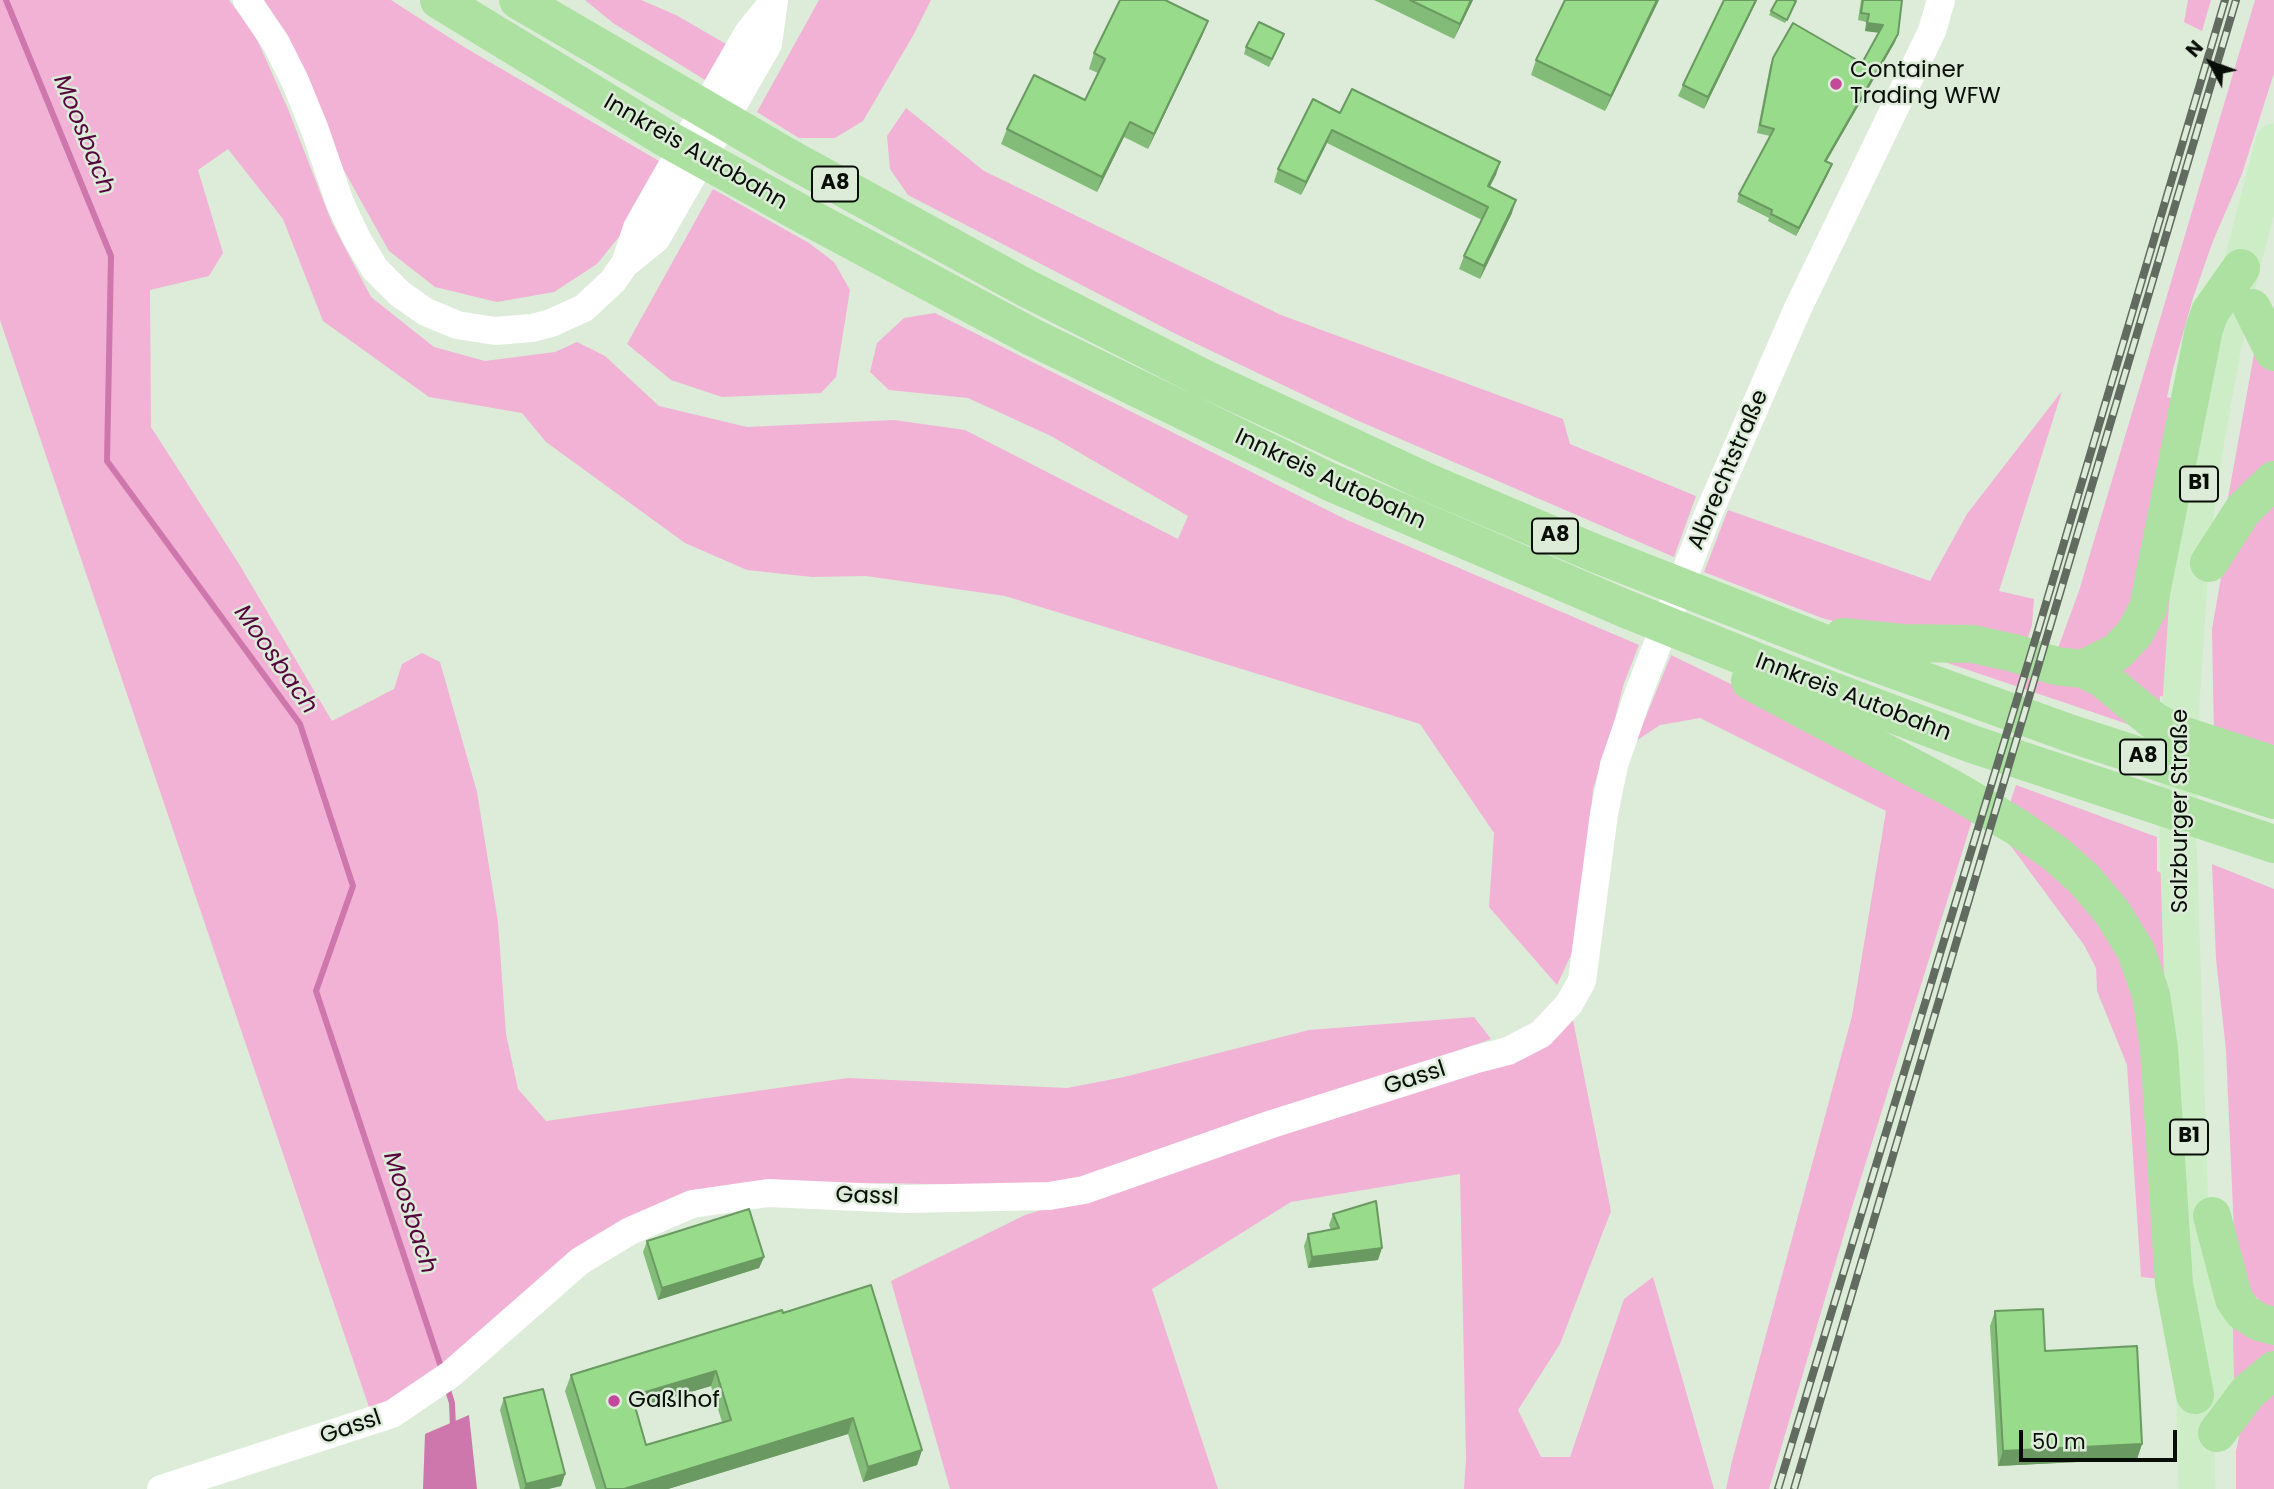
<!DOCTYPE html>
<meta charset="utf-8">
<style>
body{margin:0}
#map{position:relative;width:2274px;height:1489px;overflow:hidden;background:#dcecd9;font-family:Poppins,sans-serif}
canvas{display:block}
.north{position:absolute;left:2176px;top:28px;width:70px;height:70px;-webkit-text-stroke:5px #dcecd9;paint-order:stroke;rotate:311deg;font-size:19px;font-weight:700;line-height:28px;text-align:center;color:#080d07}
.north::after{content:'';display:block;margin:auto;width:24px;height:32px;background:#080d07;clip-path:polygon(50% 0,100% 100%,50% 72%,0 100%)}
.scale{position:absolute;left:2019px;top:1430px;width:158px;height:32px;box-sizing:border-box;border:4px solid #080d07;border-top:0;padding-left:9px;font-size:21px;line-height:24px;white-space:nowrap;color:#080d07;-webkit-text-stroke:5px #dcecd9;paint-order:stroke}
</style>
<div id="map">
<canvas width="2274" height="1489"></canvas>
<div class="north">N</div>
<div class="scale">50 m</div>
</div>
<script>
const context = document.querySelector('canvas').getContext('2d');
context.lineJoin = 'round';
function paint(path, color) { context.fillStyle = color; context.fill(path, 'evenodd'); }
const toPath = rows => new Path2D(rows.map(r => 'M' + r).join(''));
function stroke(path, color, width, dash) { context.strokeStyle = color; context.lineWidth = width; context.lineCap = dash ? 'butt' : 'round'; context.setLineDash(dash || []); context.stroke(path); }
function drawText(font, color, halo, rows, align = 'center') {
  context.font = font + ' Poppins,sans-serif'; context.lineWidth = 5; context.setLineDash([]); context.textBaseline = 'middle'; context.strokeStyle = halo; context.fillStyle = color; for (const [text, x, y, turn = 0] of rows) {
    context.save(); context.translate(x, y); context.rotate((+turn || 0) * Math.PI / 180); context.textAlign = isNaN(turn) ? turn : align; if (halo) context.strokeText(text, 0, 0); context.fillText(text, 0, 0); context.restore();
  }
}
paint(toPath([
 [0,0,229,0,255,35,288,109,332,223,371,297,434,347,485,361,555,352,577,342,605,356,659,406,747,427,894,420,965,430,1178,539,1188,516,1051,436,968,398,889,390,870,372,877,343,904,318,935,313,1347,520,1639,645,1623,686,1614,723,1593,789,1580,936,1557,985,1489,907,1494,833,1420,724,1005,596,866,576,812,577,747,570,685,543,546,442,522,413,429,397,323,321,283,219,228,149,198,170,223,253,209,276,150,290,151,427,239,564,332,721,394,689,402,664,422,653,440,662,477,792,498,922,506,1034,518,1089,546,1121,848,1078,1067,1088,1124,1077,1309,1030,1474,1017,1491,1039,1127,1167,1043,1187,886,1183,750,1186,649,1210,433,1378,371,1413,0,320],
 [261,0,391,0,464,47,659,161,632,208,627,227,597,264,554,292,497,302,435,287,389,251,342,167],
 [585,0,641,0,676,15,726,44,705,80,613,23],
 [819,0,931,0,914,34,863,121,835,138,799,138,757,112],
 [2188,0,2211,0,2202,31,2184,22],
 [2255,0,2274,0,2274,73,2242,174,2213,241,2193,298,2173,369,2167,397,2181,401,2145,574,2113,640,2054,659,2079,591],
 [906,108,984,171,1281,315,1563,419,1570,444,1696,496,1674,557,1354,419,1176,334,908,195,890,169,887,136],
 [713,189,809,243,834,262,850,290,836,377,821,393,722,397,671,380,627,344],
 [2256,343,2274,369,2274,469,2224,520],
 [2062,391,1999,591,2034,599,2032,625,2027,641,1880,634,1822,618,1704,572,1728,510,1930,581,1967,514],
 [2274,491,2274,755,2214,737,2212,629,2222,572],
 [2184,495,2168,698,2160,696,2159,712,2109,669],
 [1671,655,1801,718,1975,811,1852,1207,1769,1489,1726,1489,1732,1461,1852,1016,1886,811,1700,718,1660,725,1636,741],
 [1990,655,2103,689,2151,732,1927,656],
 [2016,785,2157,837,2157,871,2161,873,2169,1007,2008,809],
 [2002,834,2095,904,2142,994,2161,1279,2141,1277,2127,1065,2097,991,2096,968,2084,945],
 [2212,864,2274,889,2274,1314,2236,1278,2226,1050,2216,959],
 [1570,1005,1611,1211,1560,1344,1518,1410,1541,1457,1570,1457,1624,1299,1653,1277,1714,1489,1464,1489,1466,1459,1460,1174,1291,1202,1152,1289,1218,1489,950,1489,891,1281,1025,1215,1174,1170,1476,1072],
 [2225,1301,2274,1334,2274,1355,2228,1410],
 [2274,1383,2274,1489,2236,1489,2236,1451,2242,1423]
]), '#f1b2d6');
paint(toPath([
 [469,1415,477,1489,423,1489,425,1434]
]), '#ce77ac');
stroke(toPath([
 [6,0,111,256,107,461,300,724,353,886,316,991,442,1370],
 [447,1387,452,1403,453,1428]
]), '#ce77ac', 6);
stroke(toPath([
 [247,0,276,43,295,81,315,130,340,203,357,239,375,269,400,294,426,312,457,325,495,331,532,328,551,323,584,308,613,281,624,265,656,239,768,44,774,0],
 [625,264,637,228,748,33,773,2],
 [161,1489,392,1414,451,1374,580,1261,630,1231,692,1204,768,1193,904,1199,1049,1196,1084,1190,1272,1124,1477,1059,1508,1051,1541,1034,1569,1004,1582,981,1604,814,1614,765,1639,692,1707,517,1798,308,1932,31,1941,0]
]), '#fff', 28);
stroke(toPath([
 [2213,1272,2216,1399],
 [2193,1308,2178,838,2181,702,2192,538,2205,445,2222,351,2241,268,2274,142],
 [2194,1362,2197,1489]
]), '#cdedc7', 37);
stroke(toPath([
 [439,0,667,139,804,215,1032,337,1330,482,1626,609,1790,675,1972,744,2274,844],
 [518,0,787,157,1026,288,1205,379,1427,482,1597,554,1864,659,2069,733,2274,800],
 [2252,308,2274,352],
 [2209,563,2243,510,2274,480],
 [1843,637,1903,643,1973,644,2014,653,2056,666,2083,669,2102,678,2154,721,2176,733,2274,765],
 [2083,669,2117,652,2135,633,2148,608,2204,329,2210,312,2241,268],
 [1750,681,1953,789,2017,827,2056,854,2084,879,2112,912,2136,951,2151,995,2159,1048,2174,1284,2195,1395],
 [2212,1216,2234,1299,2243,1312,2259,1322,2274,1326],
 [2217,1433,2248,1392,2274,1370]
]), '#ace1a1', 38);
const rail = toPath([
 [1778,1489,2039,627,2225,0],
 [1794,1489,2236,0]
]);
stroke(rail, '#626b60', 8);
stroke(rail, '#dcecd9', 5, [16]);
paint(toPath([
 [1374,0,1473,0,1454,39],
 [1659,0,1605,111,1531,75,1536,60],
 [1757,0,1704,109,1678,96,1683,85],
 [1861,0,1902,0,1895,42,1826,162,1829,172,1796,236,1768,221,1769,218,1737,202,1739,194,1770,136,1757,133,1770,66,1773,58,1862,63,1879,32,1865,31,1866,22,1858,20],
 [1795,5,1785,23,1769,15,1771,11],
 [1208,21,1202,36,1148,149,1124,137,1097,192,1001,144,1007,129,1085,100,1098,73,1089,69,1094,53],
 [1281,42,1269,67,1244,54,1246,47],
 [1340,113,1500,162,1490,187,1512,213,1480,279,1459,269,1464,256,1482,220,1327,143,1301,195,1274,182,1278,169],
 [1333,1214,1378,1260,1308,1268,1304,1246,1308,1234,1331,1230,1329,1225],
 [647,1241,764,1257,759,1268,658,1300,643,1252],
 [1995,1311,2045,1351,2142,1444,2137,1459,1998,1466,1990,1326],
 [783,1313,922,1450,917,1465,863,1482,848,1434,668,1489,596,1489,565,1391,571,1375],
 [711,1386,722,1422,646,1445,635,1408],
 [504,1398,565,1474,561,1486,548,1489,520,1489,500,1410]
]), '#83bc78');
paint(toPath([
 [1471,0,1473,0,1454,39,1460,24],
 [1657,0,1659,0,1605,111,1611,96],
 [1756,0,1757,0,1704,109,1708,97],
 [1208,21,1202,36,1148,149,1154,134],
 [1867,23,1883,25,1880,33,1865,31],
 [1898,34,1895,42,1822,169,1825,161],
 [1130,122,1124,137,1097,192,1102,177],
 [1332,130,1327,143,1301,195,1306,182],
 [1500,162,1496,175,1483,199,1488,186],
 [1832,164,1829,172,1796,236,1799,228],
 [1516,200,1512,213,1480,279,1484,266],
 [1382,1248,1378,1260,1308,1268,1312,1257],
 [764,1257,759,1268,658,1300,662,1288],
 [716,1371,711,1386,626,1411,632,1396],
 [853,1418,848,1434,668,1489,624,1489],
 [2142,1444,2137,1459,1998,1466,2003,1451],
 [922,1450,917,1465,863,1482,868,1467],
 [565,1474,561,1486,548,1489,524,1489,526,1484]
]), '#6a9961');
const building = toPath([
 [1120,0,1165,0,1208,21,1154,134,1130,122,1102,177,1007,129,1034,75,1085,100,1105,59,1094,53,1120,0],
 [1410,0,1471,0,1460,24,1410,0],
 [1565,0,1657,0,1611,96,1536,60,1565,0],
 [1724,0,1756,0,1708,97,1683,85,1724,0],
 [1777,0,1793,0,1796,1,1787,20,1771,11,1777,0],
 [1863,0,1902,0,1898,34,1825,161,1832,164,1799,228,1771,214,1772,210,1739,194,1774,129,1760,125,1773,58,1793,23,1862,63,1883,25,1867,23,1869,14,1861,13,1863,0],
 [1259,22,1284,34,1272,59,1246,47,1259,22],
 [1352,89,1500,162,1488,186,1516,200,1484,266,1464,256,1488,207,1332,130,1306,182,1278,169,1313,99,1340,113,1352,89],
 [1376,1201,1382,1248,1312,1257,1308,1234,1339,1228,1333,1214,1376,1201],
 [749,1209,764,1257,662,1288,647,1241,749,1209],
 [871,1285,922,1450,868,1467,853,1418,624,1489,606,1489,571,1375,782,1310,783,1313,871,1285],
 [716,1371,731,1420,646,1445,632,1396,716,1371],
 [2043,1309,2045,1351,2137,1346,2142,1444,2003,1451,1995,1311,2043,1309],
 [543,1389,565,1474,526,1484,504,1398,543,1389]
]);
paint(building, '#98db8b');
stroke(building, '#6a9961', 2);
for (const [x, y, r, color] of [
 [1836,84,7,"#c4499a"],
 [614,1401,7,"#c4499a"]
]) { const dot = new Path2D(); dot.arc(x, y, r, 0, 2 * Math.PI); context.fillStyle = color; context.fill(dot); stroke(dot, '#dcecd9', 2.5); }
for (const [x, y, w] of [
 [835,184,46],
 [2199,484,38],
 [1555,536,46],
 [2143,757,46],
 [2189,1137,38]
]) { const box = new Path2D(); box.roundRect(x - w / 2, y - 17.5, w, 35, 5); context.fillStyle = '#dcecd9'; context.fill(box); stroke(box, '#080d07', 2); }
drawText('bold 21px', '#080d07', null, [
 ["A8",835,184],
 ["B1",2199,484],
 ["A8",1555,536],
 ["A8",2143,757],
 ["B1",2189,1137]
]);
drawText('23px', '#080d07', '#dcecd9', [
 ["Container",1850,71],
 ["Trading WFW",1850,97],
 ["Gaßlhof",628,1401]
], 'left');
drawText('23px', '#080d07', '#dcecd9', [
 ["Innkreis Autobahn",695,153,30],
 ["Albrechtstraße",1729,470,-67],
 ["Innkreis Autobahn",1330,480,25],
 ["Innkreis Autobahn",1853,698,21],
 ["Salzburger Straße",2181,811,-90],
 ["Gassl",1415,1079,-18],
 ["Gassl",867,1197,2],
 ["Gassl",351,1428,-19]
]);
drawText('italic 24px', '#57053f', '#dcecd9', [
 ["Moosbach",83,135,68],
 ["Moosbach",275,660,55],
 ["Moosbach",409,1213,72]
]);
</script>
